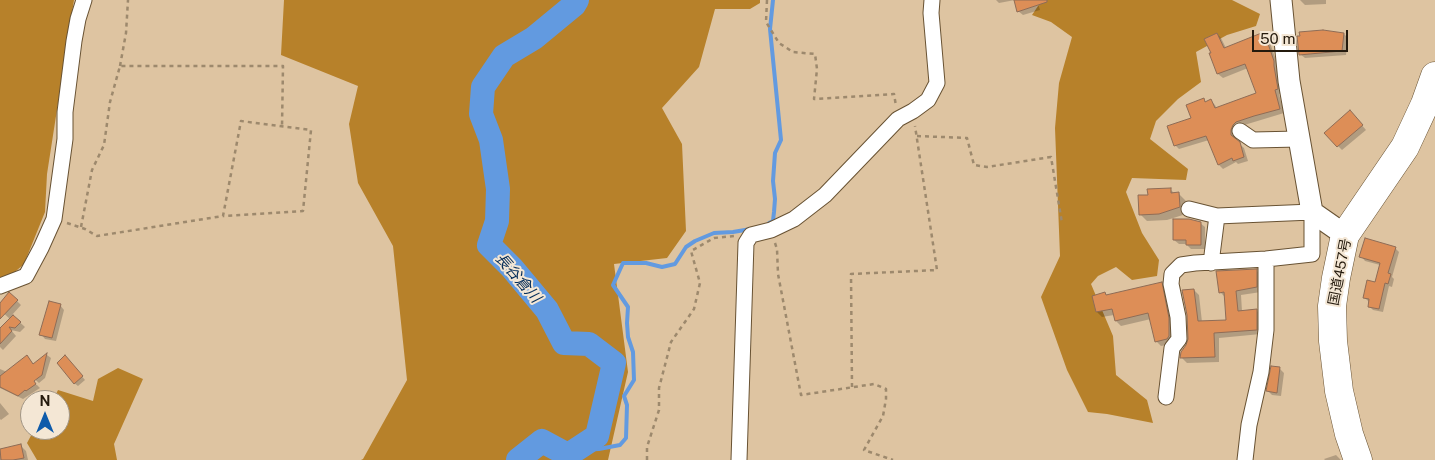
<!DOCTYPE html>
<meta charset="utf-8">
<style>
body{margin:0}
#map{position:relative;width:1435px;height:460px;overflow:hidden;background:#dec4a1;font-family:"Public Sans",sans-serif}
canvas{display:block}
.north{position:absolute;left:20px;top:390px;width:50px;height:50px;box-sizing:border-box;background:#f4e7d5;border:1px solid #a19585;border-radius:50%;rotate:0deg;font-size:14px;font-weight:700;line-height:20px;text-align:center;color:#241a0d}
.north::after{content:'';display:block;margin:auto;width:18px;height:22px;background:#0f5baa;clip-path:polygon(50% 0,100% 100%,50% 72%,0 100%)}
.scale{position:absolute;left:1252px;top:30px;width:96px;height:22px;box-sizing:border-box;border:2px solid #241a0d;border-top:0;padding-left:6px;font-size:15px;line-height:18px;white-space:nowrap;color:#241a0d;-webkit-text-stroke:4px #f4e7d5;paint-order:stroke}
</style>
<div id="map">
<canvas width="1435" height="460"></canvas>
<div class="north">N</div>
<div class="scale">50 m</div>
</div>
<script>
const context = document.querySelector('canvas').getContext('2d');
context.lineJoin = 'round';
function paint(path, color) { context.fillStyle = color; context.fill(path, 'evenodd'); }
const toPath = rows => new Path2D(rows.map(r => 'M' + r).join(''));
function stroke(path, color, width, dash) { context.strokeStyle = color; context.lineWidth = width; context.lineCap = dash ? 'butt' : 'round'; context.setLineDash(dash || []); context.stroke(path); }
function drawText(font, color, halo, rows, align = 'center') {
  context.font = font + ' "Public Sans","Noto Sans JP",sans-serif'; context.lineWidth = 4; context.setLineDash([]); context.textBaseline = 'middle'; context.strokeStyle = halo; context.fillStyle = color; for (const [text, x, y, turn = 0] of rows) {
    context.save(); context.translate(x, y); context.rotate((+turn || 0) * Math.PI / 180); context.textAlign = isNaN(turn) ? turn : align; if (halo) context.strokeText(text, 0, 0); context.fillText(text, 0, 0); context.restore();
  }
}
paint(toPath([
 [0,0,74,0,47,174,45,212,24,264,0,285],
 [284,0,760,0,760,3,750,9,715,9,699,67,662,108,682,144,686,231,667,258,614,264,628,372,608,460,361,460,363,459,407,380,393,246,358,183,349,124,358,86,281,55],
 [1042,0,1232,0,1260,14,1256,26,1227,35,1196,52,1201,82,1178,99,1156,121,1150,139,1188,169,1186,180,1132,178,1126,192,1142,233,1159,260,1157,276,1132,280,1116,267,1098,276,1091,284,1113,336,1116,375,1147,400,1153,423,1107,414,1088,412,1067,370,1041,297,1060,256,1055,128,1059,83,1072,37,1051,22,1032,15],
 [118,368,143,379,114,444,117,460,37,460,27,443,34,430,60,430,60,400,53,400,58,390,93,401,98,379]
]), '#b7812a');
paint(toPath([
 [996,0,1015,0,999,3],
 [1023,0,1037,0,1040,10,1023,15,1018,11],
 [1300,0,1326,0,1326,4,1305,5],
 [1263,33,1268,37,1278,66,1281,93,1279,94,1284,113,1241,126,1235,135,1235,140,1244,148,1248,161,1238,164,1236,162,1223,169,1219,165,1209,140,1179,149,1175,145,1192,119,1203,100,1206,102,1211,101,1215,105,1217,109,1257,94,1248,68,1223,78,1218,74,1211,54,1217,34,1221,38,1226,48],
 [1344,34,1348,38,1346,55,1305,58,1300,54],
 [1354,116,1366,130,1342,150,1338,146],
 [1170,189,1175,194,1179,194,1186,201,1186,214,1167,220,1147,221,1140,214,1149,196],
 [1200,223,1205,227,1205,249,1191,249,1186,244,1179,244,1174,240],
 [1395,248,1399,252,1392,277,1394,279,1392,287,1389,286,1383,312,1373,310,1369,306,1369,302,1365,298,1375,283,1380,265,1365,261,1361,256],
 [1256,270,1261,275,1261,292,1241,295,1242,311,1256,310,1261,315,1261,334,1219,338,1219,362,1187,363,1182,358,1188,345,1194,290,1199,295,1202,322,1227,322,1226,298,1220,292],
 [1161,284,1167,289,1174,325,1173,344,1161,346,1156,341,1151,319,1121,326,1116,321,1114,315,1102,317,1097,312,1093,296,1107,296],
 [10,294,21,305,12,315,25,327,20,332,11,330,16,336,3,350,0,347,0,330,10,319,0,310,0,305],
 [60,305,64,310,56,341,45,339,41,334],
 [47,355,51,358,45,378,39,383,18,364,27,356,34,365],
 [69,361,85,380,78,386,74,383],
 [1279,368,1284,373,1281,396,1272,395,1268,391],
 [0,369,37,385,40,388,23,399,0,388],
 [0,403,9,414,1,420,0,419],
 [30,413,30,430,44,430,36,437,21,421],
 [20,445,26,451,28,460,0,460,0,450],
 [1336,455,1341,460,1325,460,1324,459]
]), '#0003');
stroke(toPath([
 [769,223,773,221,774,212,775,199,773,181,775,153,781,140,770,29,773,0],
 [576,450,599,449,620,445,626,438,627,405,624,396,634,380,633,352,628,337,627,323,628,307,613,285,623,263,646,263,662,267,675,264,686,247,695,241,714,233,733,232,751,229]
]), '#629ae0', 4);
stroke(toPath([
 [518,460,542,441,568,455,597,436,614,363,589,344,564,343,547,310,512,268,489,245,497,221,498,189,491,140,481,114,483,87,504,56,534,38,574,5,577,0]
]), '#629ae0', 24);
const building = toPath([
 [1014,0,1047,0,1047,2,1017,12,1014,0],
 [1323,30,1344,33,1342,51,1299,55,1297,36,1300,36,1299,32,1323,30],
 [1264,32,1274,61,1274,66,1278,89,1275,90,1280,109,1254,116,1236,122,1233,125,1231,130,1231,135,1240,142,1244,157,1233,161,1232,158,1218,165,1206,136,1174,146,1167,126,1191,118,1186,105,1204,98,1205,102,1211,99,1215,108,1256,93,1245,64,1217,74,1209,53,1211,53,1204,39,1217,33,1224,48,1264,32],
 [1350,110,1363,125,1337,147,1324,133,1350,110],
 [1171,188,1171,193,1179,192,1180,207,1159,214,1139,215,1138,195,1148,195,1147,189,1171,188],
 [1173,219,1189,219,1201,222,1201,245,1186,245,1186,240,1173,240,1173,219],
 [1365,238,1396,247,1388,273,1391,274,1388,284,1385,283,1379,309,1368,307,1369,299,1363,298,1367,280,1375,282,1380,263,1359,257,1365,238],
 [1257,269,1257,287,1236,291,1238,311,1257,309,1257,330,1214,333,1215,357,1180,358,1181,352,1186,345,1188,339,1187,315,1182,290,1194,289,1198,321,1226,320,1224,292,1219,293,1216,271,1257,269],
 [1162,282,1169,318,1169,336,1167,339,1155,342,1148,313,1115,321,1112,309,1096,312,1092,296,1105,292,1106,295,1162,282],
 [9,292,18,300,0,319,0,303,9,292],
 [49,301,61,304,52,338,39,335,49,301],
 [13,315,21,322,15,328,9,327,12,331,0,344,0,328,13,315],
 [47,353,42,375,34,381,36,384,26,391,25,390,18,396,0,387,0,376,27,355,33,364,47,353],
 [65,355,83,376,74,384,57,363,65,355],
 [1271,366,1280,367,1277,393,1266,391,1271,366],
 [21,444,24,458,13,460,1,460,0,449,21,444]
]);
paint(building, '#dd8e57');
stroke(building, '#8e6c56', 1);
const street = toPath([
 [1240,131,1253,140,1299,139],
 [1211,263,1217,216],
 [0,286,26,276,41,248,54,219,65,139,65,112,74,41,78,19,84,0],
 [1166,397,1172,348,1179,339,1178,317,1171,284,1172,274,1181,265,1195,263,1266,259,1312,254,1312,212,1217,216,1189,209],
 [739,460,746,243,751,235,771,230,794,219,825,195,898,119,913,111,928,100,937,83,931,13,932,0],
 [1245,460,1249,425,1261,372,1266,330,1266,259]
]);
const secondary = toPath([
 [1281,0,1289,81,1312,212,1345,235]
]);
const highway = toPath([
 [1358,460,1349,434,1339,391,1333,341,1332,306,1336,278,1345,235,1405,147,1425,104,1435,76]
]);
stroke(street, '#685233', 17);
stroke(secondary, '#685233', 23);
stroke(highway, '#685233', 29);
stroke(toPath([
 [767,0,766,22,779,43,793,52,815,54,817,69,814,99,894,94,896,106],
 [120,66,126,33,128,0],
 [917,136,967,138,974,165,987,167,1051,157,1062,223],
 [67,223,85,229,97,236,223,216,241,121,311,130,303,211,223,216],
 [81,227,92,170,104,145,110,102,120,66,283,66,282,127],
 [775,243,777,249,778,274,801,395,874,384,886,389,886,399,883,416,864,450,893,460],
 [852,387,851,274,937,270,915,126],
 [647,460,647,447,659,410,659,388,671,342,694,309,700,283,691,251,714,238,735,236]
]), '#9d896d', 2.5, [4, 4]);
stroke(street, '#fff', 15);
stroke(secondary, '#fff', 21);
stroke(highway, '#fff', 28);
drawText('14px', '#241a0d', '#f4e7d5', [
 ["国道457号",1340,272,-79]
]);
drawText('italic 15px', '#052d59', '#f4e7d5', [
 ["長谷倉川",518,278,49]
]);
</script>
